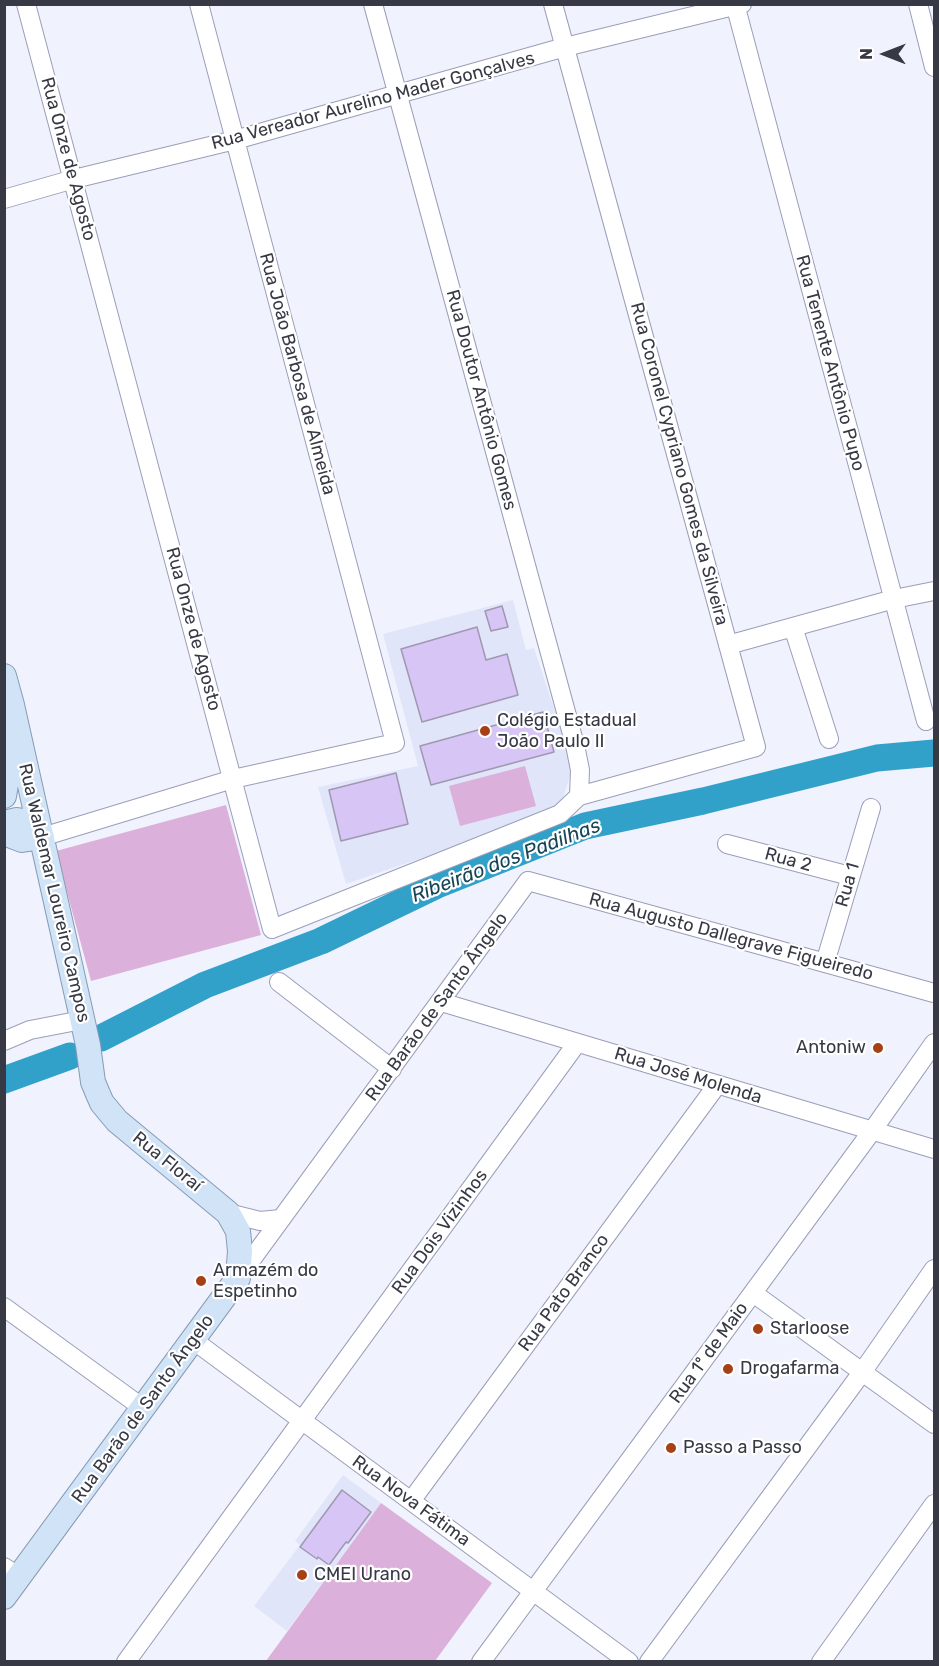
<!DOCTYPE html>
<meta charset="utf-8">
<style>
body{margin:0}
#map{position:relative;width:939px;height:1666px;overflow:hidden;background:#f0f2fd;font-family:Rubik,sans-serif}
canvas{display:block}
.frame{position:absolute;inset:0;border:6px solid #373944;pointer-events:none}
.north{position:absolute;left:855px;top:24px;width:60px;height:60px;-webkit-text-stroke:4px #fff;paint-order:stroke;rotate:270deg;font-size:16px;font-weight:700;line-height:24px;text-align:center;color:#373944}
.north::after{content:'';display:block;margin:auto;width:21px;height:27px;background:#373944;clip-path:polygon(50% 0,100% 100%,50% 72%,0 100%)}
</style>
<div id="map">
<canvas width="939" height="1666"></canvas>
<div class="frame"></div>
<div class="north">N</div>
</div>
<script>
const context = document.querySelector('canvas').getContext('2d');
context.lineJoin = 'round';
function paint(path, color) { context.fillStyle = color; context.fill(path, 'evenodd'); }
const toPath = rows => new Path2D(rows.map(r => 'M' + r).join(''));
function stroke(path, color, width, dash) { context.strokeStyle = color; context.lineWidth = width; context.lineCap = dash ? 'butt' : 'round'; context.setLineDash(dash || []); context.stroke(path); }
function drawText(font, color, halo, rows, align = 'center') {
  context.font = font + ' Rubik,sans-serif'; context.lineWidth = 4.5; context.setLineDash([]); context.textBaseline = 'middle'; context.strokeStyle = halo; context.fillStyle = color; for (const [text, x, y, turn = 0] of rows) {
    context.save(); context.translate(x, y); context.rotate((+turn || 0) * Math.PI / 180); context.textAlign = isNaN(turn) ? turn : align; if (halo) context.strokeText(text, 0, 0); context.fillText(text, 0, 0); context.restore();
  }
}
paint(toPath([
 [513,600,526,650,534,648,573,766,559,811,346,884,318,787,418,766,383,634],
 [343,1475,381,1503,287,1631,254,1606,300,1545,295,1541]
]), '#e1e5fa');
paint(toPath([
 [525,766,536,806,460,826,449,786],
 [226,805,261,935,91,981,56,851],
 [381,1503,492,1583,435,1661,266,1661]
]), '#dbb1db');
stroke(toPath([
 [101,1038,205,985,321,941,437,885,585,826,703,801,877,758,934,753],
 [4,1080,70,1056]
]), '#31a1c9', 27);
const building = toPath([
 [502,606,508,627,491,631,485,611,502,606],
 [477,627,486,660,507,654,518,695,422,722,401,649,477,627],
 [543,712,554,752,431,785,420,746,543,712],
 [396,773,408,824,341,841,329,790,396,773],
 [342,1490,371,1512,348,1543,346,1542,329,1565,318,1557,317,1559,300,1547,342,1490]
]);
paint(building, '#d6c5f5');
stroke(building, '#a098b1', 1.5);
const minor = toPath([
 [26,4,272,929,560,814,579,796,756,747,553,4],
 [373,4,575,745,580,770,579,796],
 [735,4,926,721],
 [918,4,934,67],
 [4,199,74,179,235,140,565,47,742,4],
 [793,627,829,739],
 [728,645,894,599,934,591],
 [42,837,233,779,395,743,199,4],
 [727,844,850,876],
 [825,963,871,808],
 [279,982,392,1069],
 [441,1002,934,1149],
 [4,1041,30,1030,82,1020],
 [228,1213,260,1221,281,1219],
 [238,1278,528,881,934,993],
 [753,1293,934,1424],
 [4,1307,143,1408],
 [193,1340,629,1662],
 [411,1501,717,1085],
 [4,1567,19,1577],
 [126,1662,577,1043],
 [481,1662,872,1131,934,1043],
 [649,1662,863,1371,934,1269],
 [821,1662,934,1504]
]);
const major = toPath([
 [4,676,12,705,88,1045,93,1082,98,1094,102,1103,117,1121,228,1213,238,1231,240,1251,238,1278,4,1597],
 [4,796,10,761,12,738],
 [4,823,17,820,30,822,42,837,22,840,4,833]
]);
stroke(minor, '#9a9fb8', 20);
stroke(major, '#879bb4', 26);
stroke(minor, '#fff', 18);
stroke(major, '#d1e3f7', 24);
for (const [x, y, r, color] of [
 [485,731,6,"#a64015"],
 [878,1048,6,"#a64015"],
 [201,1281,6,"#a64015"],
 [758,1329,6,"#a64015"],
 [728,1369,6,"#a64015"],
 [671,1448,6,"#a64015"],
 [302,1575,6,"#a64015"]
]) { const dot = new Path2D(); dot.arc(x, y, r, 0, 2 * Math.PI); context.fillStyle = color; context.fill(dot); stroke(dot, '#fff', 2); }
drawText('18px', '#373944', '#fff', [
 ["Rua Vereador Aurelino Mader Gonçalves",373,101,-15],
 ["Rua Onze de Agosto",68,159,75],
 ["Rua Tenente Antônio Pupo",830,363,75],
 ["Rua João Barbosa de Almeida",297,374,75],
 ["Rua Doutor Antônio Gomes",481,400,75],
 ["Rua Coronel Cypriano Gomes da Silveira",679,464,75],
 ["Rua Onze de Agosto",193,629,75],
 ["Rua 2",788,860,15],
 ["Rua 1",848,885,-74],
 ["Rua Waldemar Loureiro Campos",54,893,77],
 ["Rua Augusto Dallegrave Figueiredo",731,937,15],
 ["Rua Barão de Santo Ângelo",437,1007,-54],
 ["Rua José Molenda",688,1076,17],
 ["Rua Floraí",167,1162,39],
 ["Rua Dois Vizinhos",440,1232,-54],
 ["Rua Pato Branco",564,1293,-54],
 ["Rua 1º de Maio",709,1353,-54],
 ["Rua Barão de Santo Ângelo",143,1409,-54],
 ["Rua Nova Fátima",411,1501,36]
]);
drawText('18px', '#373944', '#fff', [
 ["Colégio Estadual",497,721],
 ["João Paulo II",497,742],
 ["Antoniw",866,1048,"right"],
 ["Armazém do",213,1271],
 ["Espetinho",213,1292],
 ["Starloose",770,1329],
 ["Drogafarma",740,1369],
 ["Passo a Passo",683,1448],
 ["CMEI Urano",314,1575]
], 'left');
drawText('italic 20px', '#174556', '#fff', [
 ["Ribeirão dos Padilhas",506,861,-21]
]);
</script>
